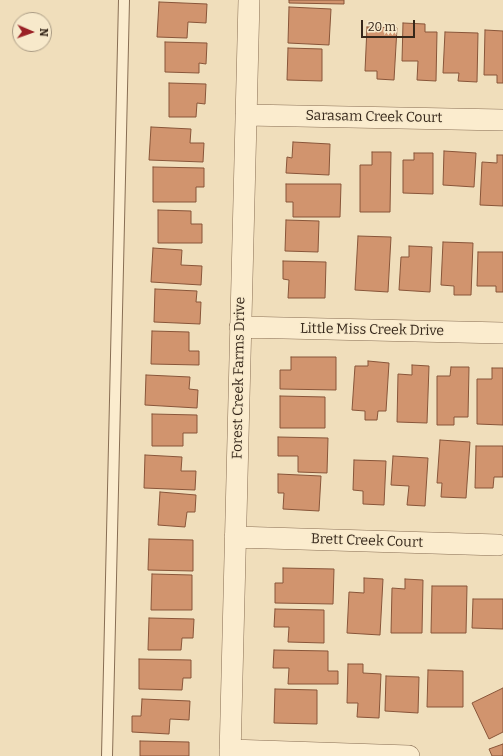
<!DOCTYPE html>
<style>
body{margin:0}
#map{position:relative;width:503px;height:756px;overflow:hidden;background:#f0debb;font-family:Bitter,serif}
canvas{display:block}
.north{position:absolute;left:12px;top:12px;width:40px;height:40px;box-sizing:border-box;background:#f7e9cb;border:1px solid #aa9b84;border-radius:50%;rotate:92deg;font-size:11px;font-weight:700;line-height:16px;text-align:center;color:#36271a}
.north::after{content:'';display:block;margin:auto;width:14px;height:18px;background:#9a2126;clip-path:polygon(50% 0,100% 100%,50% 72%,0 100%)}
.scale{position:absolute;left:361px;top:20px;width:54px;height:18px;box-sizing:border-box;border:2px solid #36271a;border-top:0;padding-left:5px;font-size:12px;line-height:14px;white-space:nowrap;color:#36271a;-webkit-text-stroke:3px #f7e9cb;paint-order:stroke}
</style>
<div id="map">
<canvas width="503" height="756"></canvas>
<div class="north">N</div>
<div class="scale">20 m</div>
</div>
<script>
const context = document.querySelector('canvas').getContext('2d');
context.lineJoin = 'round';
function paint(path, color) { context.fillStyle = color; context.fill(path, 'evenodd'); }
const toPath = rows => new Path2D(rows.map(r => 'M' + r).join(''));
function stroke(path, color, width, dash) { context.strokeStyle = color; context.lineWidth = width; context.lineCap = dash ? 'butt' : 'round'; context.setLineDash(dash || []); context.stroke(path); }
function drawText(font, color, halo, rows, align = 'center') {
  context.font = font + ' Bitter,serif'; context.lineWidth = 3; context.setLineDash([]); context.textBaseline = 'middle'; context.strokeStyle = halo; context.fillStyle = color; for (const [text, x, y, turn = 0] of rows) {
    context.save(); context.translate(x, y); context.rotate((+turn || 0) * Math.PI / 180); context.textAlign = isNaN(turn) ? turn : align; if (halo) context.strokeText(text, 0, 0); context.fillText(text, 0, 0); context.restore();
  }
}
const building = toPath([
 [289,0,344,0,344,4,289,3,289,0],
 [159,2,207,4,206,23,188,22,187,38,157,37,159,2],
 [289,7,331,9,329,45,288,43,289,7],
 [403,23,425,24,425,32,437,32,436,81,417,80,418,61,402,61,403,23],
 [367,27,397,28,394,80,377,79,377,71,365,71,367,27],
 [485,30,503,31,503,83,497,83,497,75,484,75,485,30],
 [445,32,478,33,477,82,458,81,459,73,443,73,445,32],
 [165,42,207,43,206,64,199,63,199,73,165,72,165,42],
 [288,48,322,49,322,81,287,80,288,48],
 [169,83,206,84,205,104,197,103,196,117,169,117,169,83],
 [151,127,191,129,190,143,204,143,203,162,149,160,151,127],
 [293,142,330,144,329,175,286,173,287,157,292,158,293,142],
 [444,151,476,153,474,187,443,185,444,151],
 [372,152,391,152,390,212,360,212,360,165,372,165,372,152],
 [414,153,433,153,433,194,403,193,403,160,414,160,414,153],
 [497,155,503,155,503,206,480,205,482,162,497,163,497,155],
 [153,167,204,168,204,187,196,187,196,202,153,202,153,167],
 [286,184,341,184,340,217,293,217,293,202,286,202,286,184],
 [158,210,191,211,191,224,202,224,202,243,158,243,158,210],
 [286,220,319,221,318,252,285,251,286,220],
 [358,236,391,237,388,292,355,290,358,236],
 [443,242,473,243,471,295,454,295,454,286,441,285,443,242],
 [409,246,432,247,430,292,399,290,401,257,409,257,409,246],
 [153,248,182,250,181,265,202,266,201,285,151,282,153,248],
 [478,252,503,252,503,292,496,292,496,286,477,286,478,252],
 [283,261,326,262,325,298,288,298,289,280,283,279,283,261],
 [155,289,197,291,196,302,201,302,200,324,154,322,155,289],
 [152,331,189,332,189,351,199,351,199,365,151,364,152,331],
 [291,357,336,357,336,390,280,389,280,370,291,370,291,357],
 [368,361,389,363,386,411,378,411,377,420,365,420,365,411,352,410,355,366,368,366,368,361],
 [412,365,429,366,427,423,397,422,398,374,412,375,412,365],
 [451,367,469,367,468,417,454,417,454,425,437,425,437,376,450,376,451,367],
 [492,368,503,368,503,425,477,424,477,379,492,379,492,368],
 [146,375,190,377,189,389,198,390,197,408,145,405,146,375],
 [280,396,325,397,325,428,280,428,280,396],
 [152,414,197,415,197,433,183,433,183,446,152,446,152,414],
 [278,437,328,438,327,473,298,472,298,456,278,456,278,437],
 [440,440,470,442,466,498,441,497,442,483,437,483,440,440],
 [476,446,503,446,503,477,494,477,493,488,475,488,476,446],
 [145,455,182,457,181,471,196,471,195,490,144,488,145,455],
 [393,456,428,458,425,506,407,505,409,486,391,485,393,456],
 [354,460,386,461,384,505,363,504,363,491,353,490,354,460],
 [278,474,321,476,319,511,283,509,284,493,278,493,278,474],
 [160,492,196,495,195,512,187,512,185,527,158,525,160,492],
 [149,539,193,540,193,571,148,570,149,539],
 [283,568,334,569,333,604,275,603,275,583,283,583,283,568],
 [152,574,192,575,192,610,151,610,152,574],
 [364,578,383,579,380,635,347,633,349,592,364,593,364,578],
 [405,579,423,580,422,633,391,633,392,588,405,589,405,579],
 [432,586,467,586,466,633,431,633,432,586],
 [473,599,503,599,503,629,472,628,473,599],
 [275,609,324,610,324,643,288,642,289,627,274,627,275,609],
 [149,618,194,619,193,638,182,638,181,650,148,650,149,618],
 [274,650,328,651,328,671,338,671,338,684,288,684,289,668,273,668,274,650],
 [139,659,191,660,191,678,183,678,182,690,139,689,139,659],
 [348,664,363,664,363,673,381,674,379,718,357,717,358,703,347,703,348,664],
 [428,670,463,671,463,707,427,707,428,670],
 [386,676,419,677,418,713,385,711,386,676],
 [503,688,503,732,489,739,472,703,503,688],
 [275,689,317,690,317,724,274,723,275,689],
 [142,699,190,701,189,720,170,719,169,734,132,732,132,716,141,716,142,699],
 [140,741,189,742,189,756,140,756,140,741],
 [503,744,503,756,492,756,489,749,503,744]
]);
paint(building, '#d1946e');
stroke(building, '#885539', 1);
const service = toPath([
 [107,756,124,0]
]);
const minor = toPath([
 [246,115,503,120],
 [240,327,503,333],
 [235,537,498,545],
 [230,750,409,756],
 [230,756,249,0]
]);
stroke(service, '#886e54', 12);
stroke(minor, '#886e54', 22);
stroke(service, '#fbecce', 10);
stroke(minor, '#fbecce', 21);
drawText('14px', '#36271a', '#f7e9cb', [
 ["Sarasam Creek Court",374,117,1],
 ["Little Miss Creek Drive",372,330,1],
 ["Forest Creek Farms Drive",239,378,-89],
 ["Brett Creek Court",367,541,2]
]);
</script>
